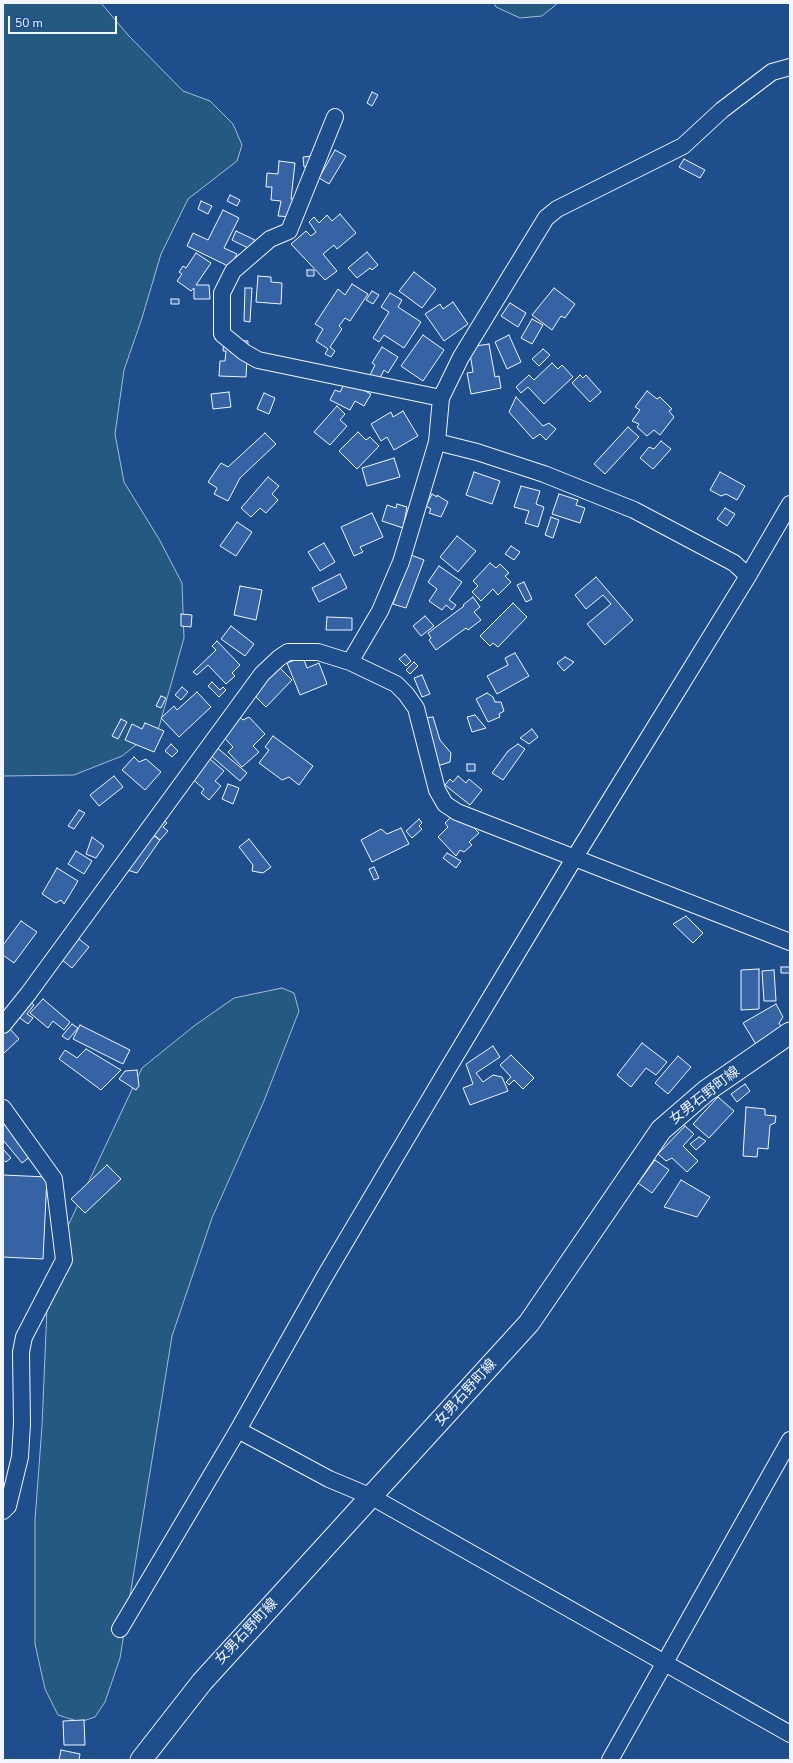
<!DOCTYPE html>
<meta charset="utf-8">
<style>
body{margin:0}
#map{position:relative;width:793px;height:1763px;overflow:hidden;background:#1f4e8c;font-family:"Nunito Sans",sans-serif}
canvas{display:block}
.frame{position:absolute;inset:0;border:4px solid #f2f6ff;pointer-events:none}
.scale{position:absolute;left:8px;top:16px;width:109px;height:18px;box-sizing:border-box;border:2px solid #f2f6ff;border-top:0;padding-left:5px;font-size:12px;line-height:14px;white-space:nowrap;color:#f2f6ff;-webkit-text-stroke:3px #1f4e8c;paint-order:stroke}
</style>
<div id="map">
<canvas width="793" height="1763"></canvas>
<div class="frame"></div>
<div class="scale">50 m</div>
</div>
<script>
const context = document.querySelector('canvas').getContext('2d');
context.lineJoin = 'round';
function paint(path, color) { context.fillStyle = color; context.fill(path, 'evenodd'); }
const toPath = rows => new Path2D(rows.map(r => 'M' + r).join(''));
function stroke(path, color, width, dash) { context.strokeStyle = color; context.lineWidth = width; context.lineCap = dash ? 'butt' : 'round'; context.setLineDash(dash || []); context.stroke(path); }
function drawText(font, color, halo, rows, align = 'center') {
  context.font = font + ' "Nunito Sans","Noto Sans JP",sans-serif'; context.lineWidth = 3; context.setLineDash([]); context.textBaseline = 'middle'; context.strokeStyle = halo; context.fillStyle = color; for (const [text, x, y, turn = 0] of rows) {
    context.save(); context.translate(x, y); context.rotate((+turn || 0) * Math.PI / 180); context.textAlign = isNaN(turn) ? turn : align; if (halo) context.strokeText(text, 0, 0); context.fillText(text, 0, 0); context.restore();
  }
}
const green = toPath([
 [3,3,101,3,128,35,183,91,210,101,233,124,242,145,237,161,188,199,161,254,142,318,124,370,115,434,124,482,159,539,182,583,184,638,159,727,122,756,74,775,3,776,3,3],
 [494,3,558,3,542,16,520,18,496,7,494,3],
 [282,988,294,993,299,1011,264,1101,212,1218,172,1336,120,1658,105,1702,95,1717,80,1722,58,1715,45,1689,35,1644,35,1520,42,1426,47,1308,67,1228,142,1068,194,1026,234,998,282,988]
]);
paint(green, '#245a82');
stroke(green, '#a8bbd7', 1);
const building = toPath([
 [372,92,378,95,372,106,367,103,372,92],
 [335,150,346,156,329,184,319,178,335,150],
 [312,156,312,167,304,167,303,157,312,156],
 [684,159,705,170,700,178,679,167,684,159],
 [279,161,295,163,291,199,295,199,292,217,278,216,281,201,271,200,272,187,266,187,267,173,278,174,279,161],
 [230,195,240,200,237,206,227,201,230,195],
 [201,201,212,206,208,214,198,209,201,201],
 [223,210,239,218,224,248,237,254,230,267,187,246,193,233,208,240,223,210],
 [340,214,356,233,337,249,334,245,323,254,337,271,325,280,291,244,306,231,311,236,316,232,309,222,314,217,319,223,327,215,332,221,340,214],
 [236,231,255,240,250,249,232,240,236,231],
 [367,252,378,265,372,270,370,268,357,278,348,268,367,252],
 [196,253,211,263,196,285,209,285,210,299,194,299,194,288,191,291,177,281,182,274,179,272,183,266,186,268,196,253],
 [307,270,314,270,314,276,307,276,307,270],
 [414,272,436,289,422,308,399,291,414,272],
 [258,276,271,277,271,282,282,283,281,304,256,302,258,276],
 [352,284,368,294,350,321,345,318,339,326,342,329,330,347,335,351,331,357,325,354,328,349,316,341,323,329,315,324,338,289,345,295,352,284],
 [245,288,252,288,250,322,244,321,245,288],
 [554,288,575,304,565,318,561,316,552,330,532,315,554,288],
 [372,291,379,295,373,304,366,300,372,291],
 [390,293,402,300,398,307,421,322,404,348,384,335,379,342,373,338,389,312,381,307,390,293],
 [171,299,179,299,179,304,171,304,171,299],
 [453,302,468,324,444,341,425,314,440,304,443,309,453,302],
 [510,303,526,313,518,327,501,316,510,303],
 [532,319,543,325,532,344,521,338,532,319],
 [423,335,444,350,423,381,401,366,423,335],
 [509,335,521,362,507,369,495,342,509,335],
 [224,340,248,341,246,377,219,376,220,361,225,361,226,351,223,351,224,340],
 [489,344,495,377,499,376,501,388,471,394,467,373,473,372,469,347,489,344],
 [382,347,398,357,388,373,384,370,379,380,370,375,375,365,372,363,382,347],
 [543,349,550,355,539,366,532,359,543,349],
 [552,363,558,369,562,365,573,377,544,404,528,387,521,393,516,387,529,375,534,380,552,363],
 [580,375,583,378,586,375,601,392,590,402,572,383,580,375],
 [346,381,371,394,364,406,355,401,350,410,330,400,335,390,340,392,346,381],
 [647,391,657,399,660,397,672,409,669,411,674,417,660,435,654,430,647,436,637,427,639,424,632,421,640,410,635,407,647,391],
 [229,392,231,407,213,409,211,394,229,392],
 [264,393,275,398,269,414,257,409,264,393],
 [516,397,543,426,549,423,556,429,546,440,540,434,533,439,509,412,516,397],
 [337,406,345,414,340,420,347,426,330,445,314,432,337,406],
 [403,411,418,436,394,450,387,437,381,441,371,424,391,412,393,417,403,411],
 [628,427,639,437,605,474,594,464,628,427],
 [358,432,366,440,370,437,379,446,357,469,339,451,358,432],
 [265,433,276,444,240,478,228,501,214,494,217,488,208,482,221,463,228,467,265,433],
 [661,441,671,449,653,469,640,458,649,447,654,449,661,441],
 [394,458,400,477,367,486,362,468,394,458],
 [474,472,500,481,492,504,466,495,474,472],
 [720,472,745,486,737,500,726,494,721,496,710,490,720,472],
 [268,477,279,486,272,494,278,500,266,513,260,508,251,517,241,508,268,477],
 [521,486,540,491,536,504,544,507,538,527,525,523,529,511,514,507,521,486],
 [432,494,437,497,437,495,448,502,441,517,429,513,431,509,426,506,432,494],
 [559,494,578,500,576,505,585,508,580,523,552,514,559,494],
 [397,504,407,507,403,528,382,521,387,505,396,508,397,504],
 [725,508,735,514,727,526,717,519,725,508],
 [372,513,383,537,360,547,363,552,354,556,341,527,372,513],
 [551,517,559,520,553,538,545,535,551,517],
 [237,522,252,532,236,556,220,546,237,522],
 [457,536,476,551,458,572,440,557,457,536],
 [324,543,335,562,320,571,308,552,324,543],
 [511,546,520,552,514,560,505,554,511,546],
 [411,555,424,560,406,608,393,604,411,555],
 [490,563,496,568,500,564,509,573,505,576,511,582,498,595,493,589,481,601,472,592,478,586,473,581,490,563],
 [439,566,462,582,449,600,456,605,452,610,446,605,442,610,429,601,437,589,428,582,439,566],
 [340,574,347,588,319,602,312,588,340,574],
 [596,577,633,620,605,645,587,624,611,604,603,595,586,609,575,595,596,577],
 [524,582,532,599,526,602,517,585,524,582],
 [240,586,262,590,256,620,234,615,240,586],
 [473,597,480,607,474,612,481,620,468,630,466,628,436,650,429,640,431,638,428,633,464,606,463,605,473,597],
 [513,603,527,617,498,647,493,643,490,646,480,636,513,603],
 [181,614,192,615,191,627,181,626,181,614],
 [425,616,434,626,421,636,413,626,425,616],
 [327,617,352,618,352,630,326,630,327,617],
 [231,626,254,644,245,656,221,639,231,626],
 [217,641,240,665,232,673,235,676,226,684,208,665,197,675,193,672,216,650,212,646,217,641],
 [515,653,529,676,497,694,487,676,508,665,505,658,515,653],
 [405,654,411,661,406,666,399,659,405,654],
 [303,657,307,668,319,663,327,684,300,695,287,663,303,657],
 [565,657,574,662,564,671,557,663,565,657],
 [414,662,418,666,410,674,406,670,414,662],
 [279,667,292,680,266,707,253,694,279,667],
 [422,675,430,694,422,697,414,678,422,675],
 [212,682,220,690,223,687,226,690,219,697,208,686,212,682],
 [182,687,188,692,181,700,175,695,182,687],
 [197,692,211,707,179,737,161,718,174,706,177,710,197,692],
 [487,693,493,697,495,702,501,702,504,711,499,714,500,717,488,722,476,699,487,693],
 [161,696,166,698,161,708,156,706,161,696],
 [236,714,243,720,249,717,265,734,253,746,259,752,242,767,228,752,233,747,218,731,236,714],
 [475,715,486,728,472,732,467,717,475,715],
 [433,717,440,740,451,753,450,762,431,768,423,718,433,717],
 [121,719,127,722,118,739,112,736,121,719],
 [145,723,164,731,154,752,125,740,132,724,142,729,145,723],
 [532,729,538,737,529,744,520,738,532,729],
 [273,736,313,766,299,785,289,777,282,780,259,763,269,750,265,747,273,736],
 [208,740,247,773,240,781,202,748,208,740],
 [171,744,178,751,172,757,165,751,171,744],
 [518,744,525,749,503,780,492,773,508,751,518,744],
 [203,753,224,771,215,781,221,786,209,800,201,793,204,789,182,770,190,760,203,753],
 [134,757,139,762,146,759,161,772,145,790,122,770,134,757],
 [467,764,475,764,475,771,467,771,467,764],
 [114,776,123,787,99,806,90,795,114,776],
 [458,776,466,783,469,779,482,790,470,805,445,785,450,779,453,782,458,776],
 [228,784,239,788,233,804,222,799,228,784],
 [79,810,85,813,74,829,68,826,79,810],
 [457,811,479,833,469,842,472,845,464,852,460,850,456,856,438,837,448,827,445,823,457,811],
 [159,816,167,823,163,827,168,831,160,840,147,829,159,816],
 [419,819,422,823,419,826,422,829,412,838,406,831,419,819],
 [141,827,160,840,137,873,124,869,141,827],
 [401,828,409,844,372,862,361,840,381,829,387,834,401,828],
 [92,837,104,846,96,858,86,854,92,837],
 [249,839,271,867,263,873,252,871,253,865,239,847,249,839],
 [76,851,92,861,84,874,68,864,76,851],
 [447,853,461,861,456,868,443,858,447,853],
 [374,867,379,878,374,880,369,869,374,867],
 [57,868,78,881,64,904,61,900,56,903,42,894,57,868],
 [686,916,703,933,693,943,673,924,686,916],
 [21,921,37,932,14,963,3,955,3,945,21,921],
 [68,930,89,947,72,968,51,951,68,930],
 [781,967,790,967,790,973,781,973,781,967],
 [759,969,759,1009,741,1010,741,970,759,969],
 [774,970,776,1001,764,1001,762,971,774,970],
 [43,999,70,1022,64,1030,53,1021,48,1028,30,1013,43,999],
 [28,1001,34,1005,27,1014,33,1018,28,1024,16,1015,28,1001],
 [776,1004,783,1017,779,1023,784,1031,757,1046,743,1023,776,1004],
 [3,1021,19,1039,3,1054,3,1021],
 [72,1024,78,1028,68,1040,62,1036,72,1024],
 [80,1025,130,1050,123,1064,73,1039,80,1025],
 [642,1043,667,1062,656,1075,646,1068,631,1087,617,1075,642,1043],
 [493,1046,500,1057,476,1073,483,1082,493,1075,502,1077,508,1091,470,1105,463,1088,473,1084,466,1064,493,1046],
 [86,1049,121,1070,101,1090,59,1059,65,1050,77,1058,86,1049],
 [511,1055,534,1078,523,1089,514,1080,509,1085,506,1082,511,1077,500,1065,511,1055],
 [678,1056,691,1067,668,1094,655,1083,678,1056],
 [137,1070,139,1086,136,1090,119,1079,125,1071,137,1070],
 [745,1084,750,1091,737,1102,731,1094,745,1084],
 [718,1097,734,1111,709,1138,693,1124,718,1097],
 [3,1103,41,1148,22,1163,3,1140,3,1103],
 [746,1107,765,1109,765,1115,776,1116,775,1123,770,1125,768,1149,758,1148,757,1157,743,1156,746,1107],
 [685,1126,694,1134,683,1146,698,1161,687,1172,672,1158,666,1161,658,1154,685,1126],
 [699,1137,706,1141,696,1150,690,1144,699,1137],
 [3,1149,11,1158,6,1162,3,1160,3,1149],
 [655,1160,669,1170,652,1193,638,1183,655,1160],
 [107,1165,121,1179,85,1213,71,1199,107,1165],
 [3,1175,47,1177,43,1259,3,1257,3,1175],
 [681,1180,710,1197,697,1217,664,1207,681,1180],
 [84,1720,85,1745,64,1745,63,1721,84,1720],
 [61,1750,80,1754,79,1760,59,1760,61,1750]
]);
paint(building, '#3563a3');
stroke(building, '#f2f6ff', 1);
const minor = toPath([
 [335,117,289,231,270,239,233,271,222,293,222,334,244,352,258,360,441,398],
 [437,442,477,452,544,474,634,510,734,563,748,576],
 [350,662,380,611,401,562,437,442,441,398,461,357,546,218,557,209,683,146,722,110,772,72,790,67],
 [3,1025,28,994,262,674,279,658,288,652,318,652,350,662,396,684,406,694,416,708,437,790,445,804,457,812,790,942],
 [3,1108,54,1179,64,1260,24,1337,21,1352,22,1424,20,1457,8,1506,3,1511],
 [238,1430,329,1479,372,1497,790,1734],
 [120,1629,238,1430,325,1276,447,1070,575,857,748,576,790,504],
 [610,1760,790,1440]
]);
const major = toPath([
 [141,1760,202,1682,529,1323,661,1130,706,1091,790,1033]
]);
stroke(minor, '#f2f6ff', 18);
stroke(major, '#f2f6ff', 23);
stroke(minor, '#1f4e8c', 16);
stroke(major, '#1f4e8c', 21);
drawText('14px', '#f2f6ff', '#1f4e8c', [
 ["女男石野町線",705,1096,-38],
 ["女男石野町線",466,1393,-48],
 ["女男石野町線",247,1632,-47]
]);
</script>
